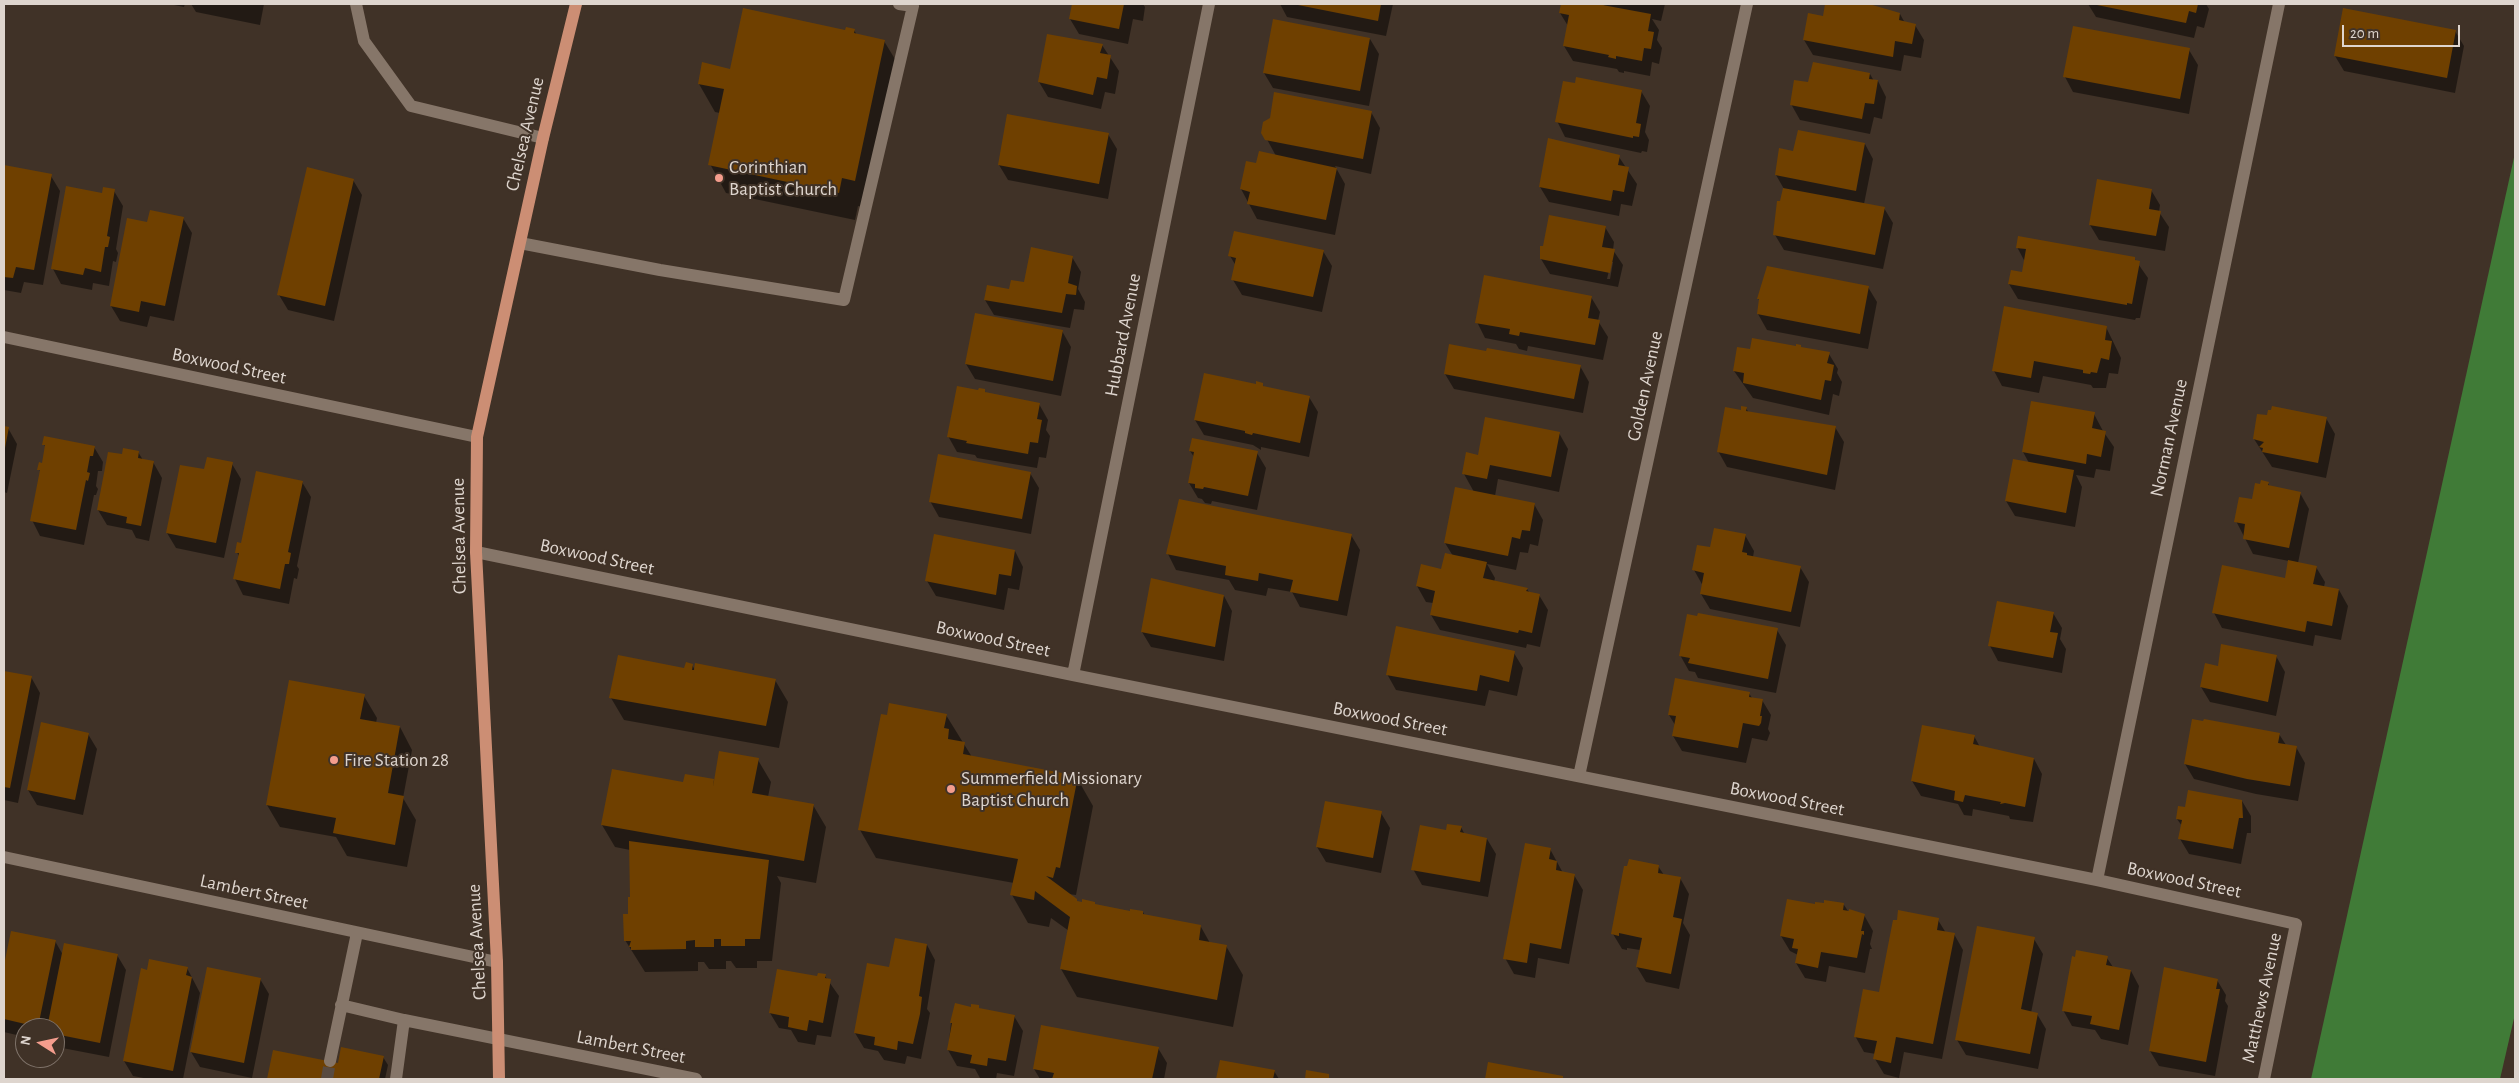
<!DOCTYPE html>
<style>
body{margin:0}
#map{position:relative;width:2519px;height:1083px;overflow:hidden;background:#403227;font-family:"Alegreya Sans",sans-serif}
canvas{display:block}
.frame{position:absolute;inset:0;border:5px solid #ded5ce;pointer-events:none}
.north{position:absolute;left:15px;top:1018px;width:50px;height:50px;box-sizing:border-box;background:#403227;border:1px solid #7f736a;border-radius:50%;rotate:280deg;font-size:14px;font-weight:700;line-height:20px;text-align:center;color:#ded5ce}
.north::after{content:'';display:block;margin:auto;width:18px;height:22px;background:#f49d8d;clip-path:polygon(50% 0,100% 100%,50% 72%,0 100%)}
.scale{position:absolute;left:2342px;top:25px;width:118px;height:22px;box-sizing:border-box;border:2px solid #ded5ce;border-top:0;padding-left:6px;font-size:15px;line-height:18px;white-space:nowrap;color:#ded5ce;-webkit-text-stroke:4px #403227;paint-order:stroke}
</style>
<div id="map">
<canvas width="2519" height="1083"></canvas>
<div class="frame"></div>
<div class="north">N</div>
<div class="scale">20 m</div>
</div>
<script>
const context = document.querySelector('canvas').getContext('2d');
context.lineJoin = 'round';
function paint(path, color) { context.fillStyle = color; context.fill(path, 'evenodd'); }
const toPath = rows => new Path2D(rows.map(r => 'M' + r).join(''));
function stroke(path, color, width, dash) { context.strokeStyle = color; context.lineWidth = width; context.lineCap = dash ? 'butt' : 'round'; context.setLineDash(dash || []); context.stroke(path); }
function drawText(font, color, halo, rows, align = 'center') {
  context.font = font + ' "Alegreya Sans",sans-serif'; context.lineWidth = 4; context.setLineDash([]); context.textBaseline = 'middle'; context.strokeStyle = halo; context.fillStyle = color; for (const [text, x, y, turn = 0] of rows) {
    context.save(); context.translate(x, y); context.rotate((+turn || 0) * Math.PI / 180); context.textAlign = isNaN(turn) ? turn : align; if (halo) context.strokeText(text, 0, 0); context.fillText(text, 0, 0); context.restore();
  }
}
paint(toPath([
 [2515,153,2515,1014,2500,1079,2311,1079]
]), '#407b37');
paint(toPath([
 [169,4,185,4,184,7],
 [191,4,264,4,260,25,196,12],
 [1073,4,1143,4,1145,7,1143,21,1133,19,1128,44,1079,34,1070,19],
 [1280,4,1393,4,1386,36,1287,17],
 [1562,4,1590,4,1605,7,1603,4,1665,4,1661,21,1652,19,1659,30,1657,40,1662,48,1659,64,1652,62,1650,76,1624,71,1624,73,1619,72,1617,69,1573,61,1564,46,1568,26,1560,13],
 [1826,4,1862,4,1900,14,1905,23,1915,25,1924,40,1921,58,1904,55,1901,71,1813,55,1804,40,1824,17],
 [2088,4,2206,4,2209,9,2204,28,2197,26,2194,38,2096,17],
 [854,30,857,35,884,41,901,69,871,209,858,206,855,220,726,193,710,164,720,113,715,112,699,84,731,70],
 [2455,31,2464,46,2455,93,2344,71,2335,56],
 [1370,39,1379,54,1369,106,1273,88,1264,73],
 [1102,45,1119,71,1115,94,1105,92,1101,109,1048,97,1039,82],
 [2189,50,2198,65,2189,114,2073,92,2065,77],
 [1870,74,1874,81,1878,81,1886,97,1882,119,1874,117,1870,134,1800,120,1791,104,1809,84],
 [1641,91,1650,106,1645,132,1649,140,1647,152,1642,151,1641,153,1565,137,1557,121],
 [1371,112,1380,128,1371,174,1335,166,1345,184,1335,235,1257,219,1241,189,1257,165,1276,156,1263,132],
 [1108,134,1117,149,1108,199,1008,180,999,165],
 [1865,144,1873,159,1864,204,1884,208,1893,223,1883,269,1784,250,1775,235,1784,189,1776,175,1794,153],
 [1619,157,1637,184,1632,206,1621,204,1619,216,1549,202,1540,187],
 [4,167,51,176,60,191,43,285,24,282,21,293,4,290],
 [353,180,362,195,334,321,288,310,279,295],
 [2151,190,2160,205,2159,212,2169,227,2165,251,2099,240,2090,225],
 [114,191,123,206,116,249,118,253,116,262,113,261,109,286,93,283,92,290,61,284,53,269,103,194],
 [183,218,192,233,174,321,150,316,147,327,120,321,111,306,148,224],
 [1605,227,1614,242,1613,250,1623,265,1618,287,1550,274,1541,259],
 [1611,262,1613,262,1610,279,1607,279],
 [2017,247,2134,258,2148,278,2140,318,2136,318,2135,320,2018,299,2009,284,2023,273,2025,262],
 [1323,251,1332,266,1322,312,1242,295,1233,280,1236,266,1230,256],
 [1072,257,1081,272,1078,289,1085,302,1084,310,1074,309,1070,328,994,315,985,300,1025,283],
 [1868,287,1877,302,1868,349,1767,330,1758,314,1760,302,1758,298],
 [1591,297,1600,312,1598,321,1608,337,1603,360,1528,346,1527,351,1519,349,1516,344,1485,338,1477,322],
 [2106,327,2121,358,2118,374,2109,373,2106,388,2093,388,2091,385,2043,376,2039,393,2002,386,1994,371],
 [1062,331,1071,347,1061,396,975,379,966,364],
 [1797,348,1829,354,1838,369,1837,373,1842,382,1839,396,1833,394,1829,415,1753,398,1734,371,1751,351],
 [1580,366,1589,382,1583,413,1454,389,1445,374],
 [1262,384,1264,387,1309,397,1318,412,1309,457,1261,447,1261,450,1253,445,1204,435,1195,420],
 [984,390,986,393,1039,404,1048,420,1046,430,1050,436,1046,458,1039,457,1037,468,977,458,975,455,957,452,948,436,979,392],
 [1746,408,1749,413,1835,427,1844,442,1835,490,1727,467,1718,451,1742,411],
 [2094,414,2103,431,2114,447,2110,471,2096,469,2094,478,2076,475,2082,487,2075,527,2015,516,2006,501,2029,463,2023,452],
 [2326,418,2335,434,2326,478,2272,467,2254,439],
 [4,428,8,428,17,444,7,493,4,492],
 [1559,433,1568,449,1559,492,1498,479,1495,496,1534,504,1543,520,1538,546,1530,544,1528,553,1520,552,1516,570,1487,564,1495,578,1494,582,1527,589,1529,592,1539,595,1548,610,1540,647,1527,644,1526,648,1440,630,1431,615,1433,603,1426,602,1417,586,1442,570,1453,556,1445,543,1474,492,1464,474,1479,456],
 [44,444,94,447,103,462,102,471,98,471,96,486,98,489,96,495,94,495,84,545,40,536,32,520,41,473,39,469,43,464,46,449],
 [1190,451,1257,453,1266,468,1257,510,1212,501,1211,504,1205,503,1202,499,1198,498,1189,483,1194,457],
 [138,452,143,460,153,462,162,478,149,541,136,538,132,530,107,525,98,510,123,456],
 [232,464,241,479,224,558,176,548,167,533,205,471],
 [1030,473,1039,488,1031,534,939,517,930,501],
 [302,482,311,497,297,566,299,569,297,579,294,578,289,604,243,595,235,579,239,557,237,552],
 [2268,483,2270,487,2300,493,2309,509,2298,563,2316,567,2325,582,2324,587,2339,590,2348,606,2341,640,2315,635,2313,646,2222,628,2214,613,2286,579,2289,561,2253,554,2236,521,2252,501,2261,485],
 [1351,535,1360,550,1347,616,1300,607,1292,592,1268,588,1266,596,1235,590,1229,580,1176,570,1168,554],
 [1745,535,1754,551,1753,557,1800,567,1809,582,1800,627,1710,609,1701,594,1703,586,1694,570,1711,549],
 [1015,551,1023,567,1019,590,1008,588,1004,610,936,596,927,581],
 [1224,596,1232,611,1224,661,1151,647,1142,632],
 [2053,613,2062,628,2060,639,2066,649,2062,673,1998,661,1990,646],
 [1777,630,1786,645,1776,693,1698,678,1695,672,1689,671,1680,655],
 [1514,653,1523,668,1517,696,1489,690,1485,706,1396,690,1387,674],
 [2276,656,2285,672,2276,716,2210,702,2201,687,2219,667],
 [692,665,695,670,775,680,788,702,779,748,624,720,611,698,685,670],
 [4,672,31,677,40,693,18,803,4,800],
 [1749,693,1752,698,1762,700,1771,715,1768,729,1770,733,1767,741,1752,738,1746,763,1682,751,1673,736,1675,725,1669,715],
 [364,696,377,718,376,723,400,727,412,750,403,798,416,820,407,867,347,856,336,837,280,827,267,805],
 [946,715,972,757,1077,778,1093,806,1076,895,1068,894,1078,903,1131,913,1143,912,1145,916,1201,927,1210,943,1226,946,1243,975,1233,1027,1077,997,1061,969,1069,931,1051,918,1049,927,1028,923,1012,895,1014,883,876,858,860,830],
 [41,724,88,734,97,749,83,815,37,805,28,790],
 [2279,734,2286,745,2296,747,2305,763,2298,801,2256,794,2194,779,2185,764],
 [1974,736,1980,747,2034,759,2042,774,2033,822,2010,819,2009,816,1973,809,1972,816,1964,815,1958,804,1921,796,1912,781],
 [758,760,771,782,768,797,813,805,826,827,816,883,777,876,781,883,772,961,757,961,757,968,736,968,731,961,726,961,726,969,709,969,704,962,698,962,698,971,645,972,625,940,632,898,630,850,615,847,602,825,684,783,713,780,715,784],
 [2242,801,2251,816,2251,833,2247,833,2241,864,2189,854,2180,839,2182,826,2177,819,2186,809],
 [1381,813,1390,828,1381,873,1326,862,1317,847],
 [1461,827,1465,835,1487,839,1496,854,1488,897,1422,885,1413,869,1447,831],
 [1550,849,1563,873,1574,875,1583,890,1569,964,1538,958,1535,978,1514,974,1505,958],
 [1658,866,1664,875,1680,878,1689,894,1683,923,1690,935,1679,989,1646,982,1637,967,1640,950,1627,948,1627,950,1622,949,1613,934],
 [1844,905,1848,911,1864,915,1873,931,1870,944,1872,949,1870,949,1865,973,1829,966,1826,982,1805,978,1796,963,1798,955,1790,951,1781,936,1816,906],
 [1938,920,1946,933,1954,934,1963,950,1942,1059,1904,1052,1899,1078,1884,1074,1875,1059,1876,1054,1864,1052,1855,1036,1880,994],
 [2034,939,2043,954,2031,1013,2037,1014,2046,1029,2038,1069,1966,1055,1957,1040],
 [55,941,63,955,117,955,126,970,109,1057,57,1047,55,1028,25,1028,25,1037,4,1032,4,969],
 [927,945,935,960,927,1009,930,1013,921,1059,907,1056,905,1064,884,1060,878,1051,864,1048,855,1033,890,968],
 [2107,958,2113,967,2131,971,2139,986,2128,1045,2101,1039,2095,1030,2072,1026,2063,1010],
 [187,968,200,993,183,1079,149,1079,133,1076,124,1061,148,972],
 [825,976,839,996,831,1037,817,1035,815,1045,798,1042,791,1030,779,1028,770,1013,818,978],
 [260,979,269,994,252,1078,200,1067,191,1052],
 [2217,980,2226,995,2225,1001,2228,1006,2215,1076,2159,1066,2150,1051],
 [978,1006,980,1010,1014,1016,1023,1031,1014,1076,997,1073,996,1079,980,1078,975,1069,957,1066,948,1050,951,1023,972,1008],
 [1158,1048,1167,1063,1164,1079,1040,1079,1034,1069],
 [274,1051,339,1064,383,1057,388,1065,385,1079,268,1079],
 [1221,1061,1274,1071,1279,1079,1218,1079],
 [1489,1063,1562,1077,1564,1079,1486,1079]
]), '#0007');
paint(toPath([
 [1072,4,1124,4,1119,29,1069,19],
 [1293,4,1381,4,1378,21],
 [1561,4,1597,4,1651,14,1648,31,1654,32,1651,49,1644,48,1642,61,1616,56,1616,59,1608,57,1609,55,1563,46,1569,15,1559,13],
 [1825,4,1869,4,1900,13,1899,20,1916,24,1912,44,1895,41,1893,57,1803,40,1808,13,1823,16],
 [2198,4,2196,13,2189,11,2186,23,2097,5],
 [743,8,845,30,846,27,855,29,854,33,885,40,855,181,842,178,839,193,708,165,724,89,698,84,702,62,730,69],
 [2343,8,2456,30,2447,78,2334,56],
 [1273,19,1370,38,1360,91,1263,73],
 [2073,26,2190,48,2180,99,2063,77],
 [1047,34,1103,44,1100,53,1111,55,1107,79,1097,77,1093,95,1038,82],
 [1813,62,1870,73,1869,79,1878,80,1874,104,1865,103,1862,119,1790,105,1794,80,1808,82],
 [1576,77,1642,90,1636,123,1641,124,1639,137,1633,136,1633,138,1555,122,1563,81,1575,83],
 [1274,92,1372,111,1363,159,1265,140,1261,133,1263,122,1270,118],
 [1007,114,1109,133,1099,184,998,165],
 [1798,130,1865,143,1856,191,1775,175,1779,148,1793,151],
 [1548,138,1620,155,1618,165,1629,167,1624,192,1613,190,1611,201,1539,187],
 [1259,151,1337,168,1326,220,1247,204,1250,192,1240,189,1246,161,1256,163],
 [4,165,52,174,34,270,16,267,13,278,4,277],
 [307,167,354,179,325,306,277,295],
 [2097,179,2152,189,2149,209,2161,211,2156,236,2089,225],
 [66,186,102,193,103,187,115,189,107,236,110,237,108,247,105,247,101,272,85,268,83,275,51,269],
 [1783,188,1885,207,1875,255,1773,235,1777,201,1780,201],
 [150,210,184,217,165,306,141,301,139,312,110,306,127,218,147,222],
 [1549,215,1606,226,1602,247,1615,249,1610,273,1540,259,1540,246,1543,246],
 [1234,231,1324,250,1313,297,1231,280,1236,258,1228,256],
 [2018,236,2135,257,2135,260,2140,261,2132,304,2127,303,2127,305,2008,284,2011,270,2022,272,2026,249,2016,248],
 [1031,247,1073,256,1068,283,1077,286,1076,295,1066,294,1062,313,984,300,987,285,1009,289,1011,280,1024,282],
 [1767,266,1869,286,1860,334,1757,314,1759,299,1757,299],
 [1484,275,1592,296,1588,318,1600,320,1595,345,1520,332,1519,336,1509,334,1510,329,1475,323],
 [2004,306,2107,326,2105,340,2112,341,2109,360,2101,358,2097,373,2091,372,2090,374,2083,373,2083,370,2034,361,2031,378,1992,371],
 [975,313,1063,330,1053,381,965,364],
 [1752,338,1796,346,1796,344,1801,345,1801,347,1830,352,1827,363,1834,365,1831,381,1825,380,1821,400,1743,383,1744,373,1733,371,1737,347,1750,349],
 [1449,344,1486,351,1487,348,1581,365,1574,399,1444,374],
 [1204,373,1256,384,1256,381,1263,383,1263,386,1310,396,1300,443,1253,433,1252,435,1245,433,1245,431,1194,420],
 [957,386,978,390,979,388,985,389,985,392,1040,403,1037,419,1042,420,1041,425,1038,443,1030,442,1028,454,966,443,967,441,947,437],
 [2031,401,2095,412,2092,428,2106,431,2101,457,2087,454,2086,464,2022,452],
 [1741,406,1747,407,1746,411,1836,426,1827,475,1717,452,1725,407,1741,410],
 [2272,406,2327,417,2318,463,2262,452,2263,448,2259,447,2264,442,2253,439,2257,414,2267,415,2268,410,2271,410],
 [1485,417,1560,432,1551,477,1490,465,1487,479,1462,474,1466,452,1478,455],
 [4,426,9,427,5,448,4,447],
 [44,436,95,446,93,456,90,456,87,472,90,473,88,481,86,480,76,530,30,521,40,470,37,470,39,462,42,463,45,445,42,445],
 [1192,438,1258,451,1248,496,1204,487,1203,489,1195,488,1195,484,1188,483,1194,452,1189,451],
 [123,448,139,451,138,458,154,461,141,526,126,523,127,517,97,510,108,452,122,454],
 [938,454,1031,472,1022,519,929,502],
 [207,457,233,462,216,543,166,533,180,465,204,469],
 [2013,459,2074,470,2066,513,2005,501],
 [256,471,303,481,288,552,291,553,289,564,285,564,280,589,233,579,239,553,235,553,237,542,241,543],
 [2261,480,2269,482,2268,485,2301,492,2289,548,2243,539,2245,524,2234,522,2239,497,2252,499,2255,483,2260,484],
 [1455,487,1535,503,1530,531,1522,530,1520,539,1512,537,1508,556,1444,543],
 [1179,499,1352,534,1338,601,1290,592,1293,580,1259,573,1258,581,1225,575,1226,566,1166,554],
 [1714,528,1746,534,1742,552,1747,553,1747,555,1801,566,1791,612,1700,594,1704,573,1692,570,1697,545,1710,547],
 [934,534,1015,550,1011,576,999,574,996,595,925,581],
 [1445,553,1487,562,1483,578,1528,588,1526,591,1540,594,1532,633,1519,630,1518,633,1430,615,1435,591,1416,586,1421,564,1441,569],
 [2288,560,2317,566,2313,584,2339,589,2332,626,2307,621,2305,632,2212,613,2222,565,2285,578],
 [1151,578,1224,595,1215,647,1141,632],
 [1997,601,2054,612,2050,632,2058,633,2053,658,1988,646],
 [1698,613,1778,628,1768,679,1688,663,1690,658,1679,656,1687,614,1697,616],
 [1396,626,1515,651,1509,682,1480,675,1477,691,1386,675],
 [2221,644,2277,655,2268,702,2200,687,2205,663,2218,666],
 [618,655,684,668,686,662,693,664,692,670,694,670,695,663,776,679,766,726,609,698],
 [4,671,32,676,10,788,4,787],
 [1675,678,1750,692,1749,697,1763,699,1760,716,1762,716,1761,723,1759,726,1743,723,1738,748,1672,736,1676,716,1668,715],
 [289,680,365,694,360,719,400,726,388,793,404,796,395,845,333,833,336,818,266,805],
 [889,703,947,714,944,728,949,729,948,739,965,742,963,754,1078,776,1060,868,1056,867,1053,878,1046,876,1077,899,1077,901,1082,902,1082,899,1095,902,1095,904,1130,911,1130,909,1143,911,1143,914,1201,925,1199,940,1227,945,1217,1000,1060,969,1070,917,1035,891,1034,900,1010,895,1018,859,858,830,881,714,887,715],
 [2192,719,2203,721,2204,719,2280,733,2278,743,2297,746,2290,786,2247,779,2184,764],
 [41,722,89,733,75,800,27,790],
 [1922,725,1975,735,1973,744,2034,758,2025,807,2005,803,2000,804,2001,802,1965,795,1963,802,1954,800,1955,791,1911,781],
 [719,751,759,758,752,793,814,804,804,861,601,825,612,769,683,782,685,774,714,779,713,787],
 [2188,790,2242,800,2243,818,2239,818,2233,849,2178,839,2182,820,2176,819,2178,806,2185,807],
 [1325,801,1382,811,1373,858,1316,847],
 [1447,824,1462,826,1460,832,1487,838,1480,882,1411,870,1420,825,1446,830],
 [629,841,769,860,760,939,745,939,745,946,721,946,721,939,714,939,714,947,695,947,695,940,686,941,686,949,631,950,631,947,629,947,631,941,624,941,623,914,628,914,628,897,630,897],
 [1525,843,1551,848,1549,859,1557,861,1556,870,1575,874,1561,949,1530,943,1527,963,1503,959],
 [1629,859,1659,865,1658,873,1681,877,1673,917,1682,919,1671,974,1636,967,1642,938,1619,933,1619,936,1611,934,1624,866,1627,866],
 [1787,899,1815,904,1815,902,1824,903,1824,900,1844,903,1843,910,1849,911,1849,909,1865,914,1861,931,1864,931,1864,935,1862,934,1857,958,1821,952,1818,968,1795,963,1798,949,1792,948,1794,939,1780,936],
 [1898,910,1939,918,1937,930,1955,933,1933,1044,1896,1037,1891,1063,1873,1059,1877,1041,1854,1037,1863,989,1879,992,1893,920,1897,920],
 [1977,926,2035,937,2021,1009,2038,1013,2030,1054,1955,1040],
 [11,931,56,940,38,1027,4,1019,4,965],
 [895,938,927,944,919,996,922,997,920,1014,913,1044,898,1041,897,1050,874,1045,875,1037,854,1033,867,963,889,967],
 [64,943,118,954,100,1043,55,1034,55,1028,47,1028],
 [2076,950,2108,956,2106,965,2131,970,2119,1030,2090,1024,2092,1016,2062,1011,2072,956,2075,957],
 [149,959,188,967,186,975,192,977,173,1071,123,1061,141,968,147,970],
 [207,967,261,978,244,1063,190,1052],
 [2164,967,2218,979,2216,989,2220,989,2206,1062,2149,1051],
 [777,969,817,976,818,973,826,974,825,978,831,979,823,1023,809,1020,807,1031,788,1027,789,1017,769,1013],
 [955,1003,971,1007,971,1004,979,1005,979,1008,1015,1015,1006,1061,988,1058,987,1066,970,1063,972,1055,947,1050,952,1023,950,1023],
 [1041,1025,1159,1047,1152,1079,1052,1079,1054,1073,1033,1069],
 [341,1047,384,1056,379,1079,267,1079,273,1050,338,1063],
 [1220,1060,1275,1070,1273,1079,1216,1079],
 [1488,1062,1563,1076,1563,1079,1485,1079],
 [1306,1070,1329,1074,1329,1079,1305,1079]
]), '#6f4000');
stroke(toPath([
 [327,1079,330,1061]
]), '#584a40', 12, [12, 6]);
stroke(toPath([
 [356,4,364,41,411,106,543,138],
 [520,243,660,270,844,300,913,6,899,4],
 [4,337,477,437],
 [476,552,1073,675,2097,880,2296,924,2264,1079],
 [1073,675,1209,4],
 [1579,776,1747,4],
 [4,857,497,962],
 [2097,880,2279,4],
 [341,1005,404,1020,396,1079],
 [404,1020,696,1079],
 [330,1061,357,933]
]), '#867669', 12);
stroke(toPath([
 [499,1079,497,962,476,552,477,437,543,138,576,4]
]), '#cc8e74', 12);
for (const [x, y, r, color] of [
 [719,178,5,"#f49d8d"],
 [334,760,5,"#f49d8d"],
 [951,789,5,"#f49d8d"]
]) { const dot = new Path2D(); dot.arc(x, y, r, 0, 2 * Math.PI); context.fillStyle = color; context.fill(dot); stroke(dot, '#403227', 2); }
drawText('19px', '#ded5ce', '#403227', [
 ["Chelsea Avenue",525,134,-77],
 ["Hubbard Avenue",1123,335,-79],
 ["Boxwood Street",229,366,12],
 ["Golden Avenue",1645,386,-78],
 ["Norman Avenue",2169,438,-78],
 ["Chelsea Avenue",459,536,-91],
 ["Boxwood Street",597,557,12],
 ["Boxwood Street",993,639,12],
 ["Boxwood Street",1390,719,11],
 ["Boxwood Street",1787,799,11],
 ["Boxwood Street",2184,880,12],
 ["Lambert Street",254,892,12],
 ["Chelsea Avenue",477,942,-93],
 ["Matthews Avenue",2262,998,-78],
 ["Lambert Street",631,1047,11]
]);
drawText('19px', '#ded5ce', '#403227', [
 ["Corinthian",729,167],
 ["Baptist Church",729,189],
 ["Fire Station 28",344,760],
 ["Summerfield Missionary",961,778],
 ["Baptist Church",961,800]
], 'left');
</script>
